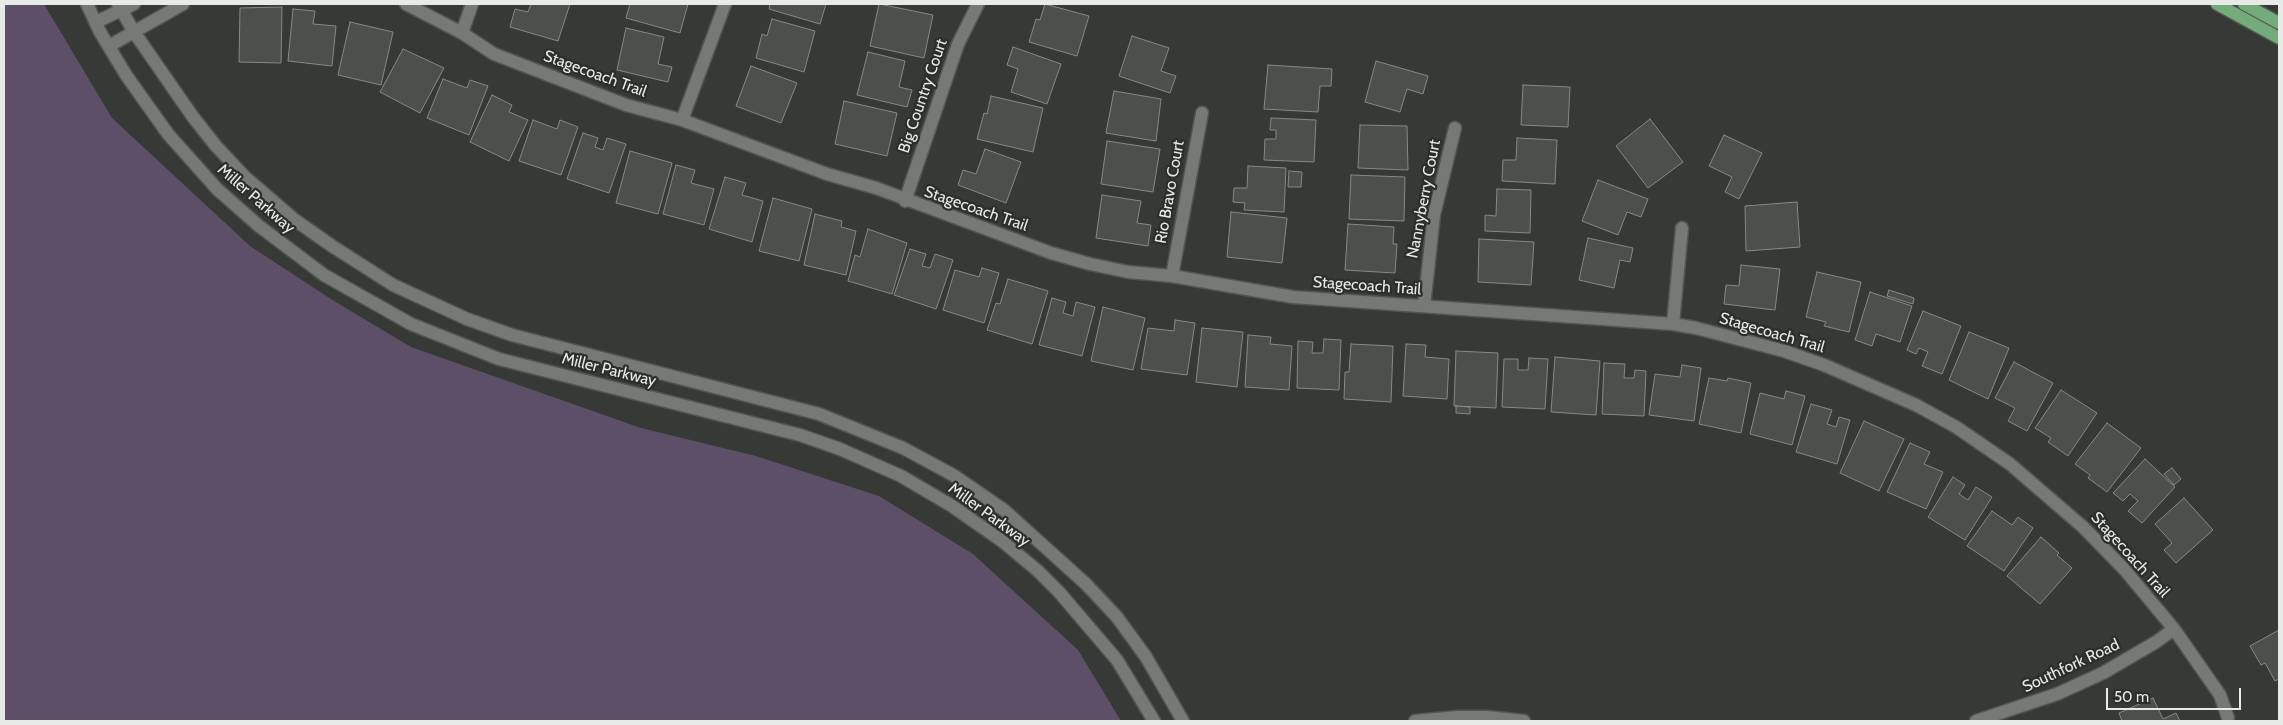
<!DOCTYPE html>
<style>
body{margin:0}
#map{position:relative;width:2283px;height:725px;overflow:hidden;background:#363936;font-family:Cabin,sans-serif}
canvas{display:block}
.frame{position:absolute;inset:0;border:5px solid #e8eae8;pointer-events:none}
.scale{position:absolute;left:2106px;top:688px;width:135px;height:22px;box-sizing:border-box;border:2px solid #e8eae8;border-top:0;padding-left:6px;font-size:15px;line-height:18px;white-space:nowrap;color:#e8eae8;-webkit-text-stroke:4px #2b2f2c;paint-order:stroke}
</style>
<div id="map">
<canvas width="2283" height="725"></canvas>
<div class="frame"></div>
<div class="scale">50 m</div>
</div>
<script>
const context = document.querySelector('canvas').getContext('2d');
context.lineJoin = 'round';
function paint(path, color) { context.fillStyle = color; context.fill(path, 'evenodd'); }
const toPath = rows => new Path2D(rows.map(r => 'M' + r).join(''));
function stroke(path, color, width, dash) { context.strokeStyle = color; context.lineWidth = width; context.lineCap = dash ? 'butt' : 'round'; context.setLineDash(dash || []); context.stroke(path); }
function drawText(font, color, halo, rows, align = 'center') {
  context.font = font + ' Cabin,sans-serif'; context.lineWidth = 4.5; context.setLineDash([]); context.textBaseline = 'middle'; context.strokeStyle = halo; context.fillStyle = color; for (const [text, x, y, turn = 0] of rows) {
    context.save(); context.translate(x, y); context.rotate((+turn || 0) * Math.PI / 180); context.textAlign = isNaN(turn) ? turn : align; if (halo) context.strokeText(text, 0, 0); context.fillText(text, 0, 0); context.restore();
  }
}
paint(toPath([
 [4,4,44,4,112,118,250,246,334,301,411,347,641,428,756,456,879,496,973,554,1078,650,1121,721,4,721]
]), '#5c4f67');
const building = toPath([
 [531,4,570,4,558,41,510,27,515,9,528,12,531,4],
 [630,4,688,4,680,33,626,18,630,4],
 [770,4,826,4,820,24,769,9,770,4],
 [879,4,933,15,924,58,870,46,879,4],
 [1045,4,1089,16,1077,56,1029,42,1036,19,1040,20,1045,4],
 [282,7,281,63,239,62,240,8,282,7],
 [293,9,315,11,313,24,336,26,332,66,288,61,293,9],
 [772,19,815,31,804,72,756,58,762,34,767,36,772,19],
 [350,22,393,32,381,85,338,75,350,22],
 [626,28,664,37,658,64,672,67,668,82,617,70,626,28],
 [1132,36,1169,48,1161,71,1176,76,1170,93,1119,76,1132,36],
 [1013,47,1061,64,1047,104,1011,92,1018,69,1007,65,1013,47],
 [403,49,444,68,420,113,380,92,403,49],
 [868,52,905,61,899,87,912,90,907,107,857,95,868,52],
 [1376,61,1428,76,1423,94,1407,89,1400,112,1365,102,1376,61],
 [1268,65,1332,69,1331,86,1320,86,1318,112,1264,109,1268,65],
 [751,66,797,83,781,123,736,106,751,66],
 [443,79,467,88,470,80,488,86,469,135,427,118,443,79],
 [1523,85,1570,87,1568,127,1521,125,1523,85],
 [1114,91,1161,99,1156,141,1106,133,1114,91],
 [492,95,512,105,509,112,528,120,509,161,470,142,492,95],
 [991,96,1043,108,1033,152,977,139,984,113,987,114,991,96],
 [844,101,897,113,887,156,835,144,844,101],
 [1271,118,1316,120,1314,162,1264,160,1265,139,1276,139,1276,130,1270,130,1271,118],
 [1650,119,1683,162,1648,188,1616,146,1650,119],
 [533,120,557,129,560,120,578,127,561,175,519,161,533,120],
 [1360,125,1407,126,1408,170,1358,168,1360,125],
 [583,133,598,138,595,147,603,150,607,138,626,144,609,193,567,179,583,133],
 [1724,135,1762,153,1739,199,1725,192,1732,177,1709,166,1724,135],
 [1517,138,1557,140,1555,184,1502,181,1503,160,1516,160,1517,138],
 [1107,141,1160,149,1153,192,1101,184,1107,141],
 [985,149,1021,162,1006,203,958,185,963,170,976,174,985,149],
 [630,151,672,163,658,214,616,203,630,151],
 [676,165,695,170,691,183,714,189,704,225,663,214,676,165],
 [1248,166,1286,168,1284,212,1244,210,1245,203,1233,202,1234,188,1247,188,1248,166],
 [1289,171,1302,172,1301,187,1288,187,1289,171],
 [1351,175,1405,177,1404,221,1349,219,1351,175],
 [725,177,746,183,742,195,763,201,752,242,709,229,725,177],
 [1598,180,1648,199,1641,217,1627,212,1618,235,1582,221,1598,180],
 [1497,189,1531,190,1530,233,1485,231,1485,215,1496,216,1497,189],
 [1102,195,1141,201,1137,223,1151,225,1148,246,1096,238,1102,195],
 [773,198,812,209,799,261,759,251,773,198],
 [1797,202,1800,247,1746,251,1745,206,1797,202],
 [1231,212,1287,218,1282,263,1227,257,1231,212],
 [815,214,842,221,841,227,856,231,846,275,804,265,815,214],
 [1348,224,1394,227,1393,244,1397,244,1395,273,1345,270,1348,224],
 [868,229,907,243,892,294,848,281,855,255,860,257,868,229],
 [1588,238,1633,248,1630,262,1620,260,1614,288,1579,280,1588,238],
 [1479,239,1534,242,1531,285,1478,282,1479,239],
 [910,249,926,254,922,266,930,268,935,254,953,260,936,309,894,295,910,249],
 [1741,265,1780,269,1775,310,1724,304,1726,285,1739,286,1741,265],
 [982,268,999,273,984,323,943,310,955,270,979,277,982,268],
 [1817,272,1861,282,1849,332,1824,326,1826,322,1806,317,1817,272],
 [1008,279,1048,291,1032,344,987,330,996,303,1000,304,1008,279],
 [1889,290,1914,298,1913,304,1887,296,1889,290],
 [1870,292,1912,306,1900,342,1876,334,1872,346,1855,340,1870,292],
 [1052,298,1066,302,1063,313,1073,316,1076,302,1095,307,1082,356,1039,345,1052,298],
 [1103,307,1145,318,1133,370,1091,361,1103,307],
 [1923,311,1961,326,1942,374,1922,366,1928,352,1919,348,1916,354,1907,350,1923,311],
 [1175,320,1195,323,1187,375,1141,369,1148,328,1174,331,1175,320],
 [1202,328,1243,332,1237,387,1196,382,1202,328],
 [1969,332,2009,348,1988,399,1949,380,1969,332],
 [1248,335,1271,337,1270,344,1292,346,1289,390,1245,387,1248,335],
 [1324,339,1341,340,1339,390,1297,388,1298,341,1313,342,1312,353,1323,353,1324,339],
 [1351,344,1393,346,1391,402,1344,399,1345,372,1349,372,1351,344],
 [1406,344,1426,345,1425,357,1449,359,1447,399,1403,396,1406,344],
 [1456,351,1498,353,1496,408,1454,406,1456,351],
 [1555,357,1600,361,1596,415,1551,412,1555,357],
 [1529,358,1548,359,1545,409,1502,407,1504,359,1518,359,1518,370,1528,370,1529,358],
 [2014,362,2053,383,2027,431,2008,421,2015,408,1995,398,2014,362],
 [1604,363,1625,364,1624,378,1634,378,1635,370,1646,371,1644,416,1602,414,1604,363],
 [1682,365,1701,368,1694,421,1649,415,1655,374,1680,377,1682,365],
 [1709,378,1727,381,1728,378,1751,383,1741,433,1699,424,1709,378],
 [2061,390,2097,413,2068,456,2048,442,2051,438,2035,428,2061,390],
 [1786,391,1805,396,1792,445,1750,434,1760,393,1784,399,1786,391],
 [1811,404,1832,410,1827,424,1836,427,1839,417,1850,420,1837,464,1796,452,1811,404],
 [1456,406,1470,407,1470,414,1456,413,1456,406],
 [1864,421,1904,439,1879,491,1840,473,1864,421],
 [2107,423,2141,448,2107,492,2088,478,2090,475,2075,464,2107,423],
 [1910,443,1930,452,1924,464,1943,472,1926,509,1887,492,1910,443],
 [2145,459,2175,487,2142,523,2128,511,2138,501,2130,494,2123,501,2113,493,2145,459],
 [2172,468,2181,479,2174,485,2164,474,2172,468],
 [1953,477,1965,485,1959,494,1968,500,1976,487,1992,497,1965,540,1928,517,1953,477],
 [2184,498,2213,530,2176,563,2164,550,2172,543,2155,524,2184,498],
 [1992,511,2012,525,2018,517,2033,528,2004,571,1967,546,1992,511],
 [2041,537,2059,553,2057,555,2072,568,2040,604,2007,576,2041,537],
 [2279,630,2279,679,2275,681,2265,663,2261,665,2250,646,2279,630],
 [2153,698,2163,719,2176,713,2180,721,2122,721,2119,713,2153,698]
]);
paint(building, '#4c504c');
stroke(building, '#868a86', 1);
const minor = toPath([
 [87,4,100,32,126,75,168,134,217,189,259,226,324,275,411,324,499,359,800,435,840,449,901,476,952,506,1002,541,1038,571,1059,592,1117,660,1154,721],
 [118,4,134,32,193,117,216,146,245,177,295,220,332,246,393,285,467,319,512,335,819,414,903,448,953,475,1004,510,1086,584,1117,617,1146,657,1183,721],
 [406,4,462,33,494,54,626,105,682,120,827,174,876,188,1051,253,1090,264,1128,272,1172,276,1293,297,1673,324,1696,328,1784,351,1824,365,1916,405,1956,427,2010,464,2083,527,2124,569,2174,629,2220,695,2228,718],
 [96,22,134,4],
 [462,33,472,4],
 [109,46,183,4],
 [682,120,725,4],
 [905,201,958,44,978,4],
 [1172,276,1202,113],
 [1424,306,1434,215,1455,128],
 [1673,324,1682,228],
 [1415,721,1457,717,1487,717,1524,721],
 [1976,721,2057,694,2103,673,2156,642,2174,629]
]);
const major = toPath([
 [2217,4,2279,38],
 [2244,4,2279,23]
]);
stroke(minor, '#525552', 15);
stroke(major, '#525552', 15);
stroke(minor, '#767a77', 12);
stroke(major, '#73ab7a', 12);
drawText('16px', '#e8eae8', '#2b2f2c', [
 ["Stagecoach Trail",595,74,20],
 ["Big Country Court",923,96,-71],
 ["Rio Bravo Court",1170,192,-80],
 ["Miller Parkway",256,199,41],
 ["Nannyberry Court",1424,199,-79],
 ["Stagecoach Trail",976,209,19],
 ["Stagecoach Trail",1367,286,4],
 ["Stagecoach Trail",1772,333,16],
 ["Miller Parkway",609,370,14],
 ["Miller Parkway",989,515,36],
 ["Stagecoach Trail",2130,555,48],
 ["Southfork Road",2071,666,-25]
]);
</script>
